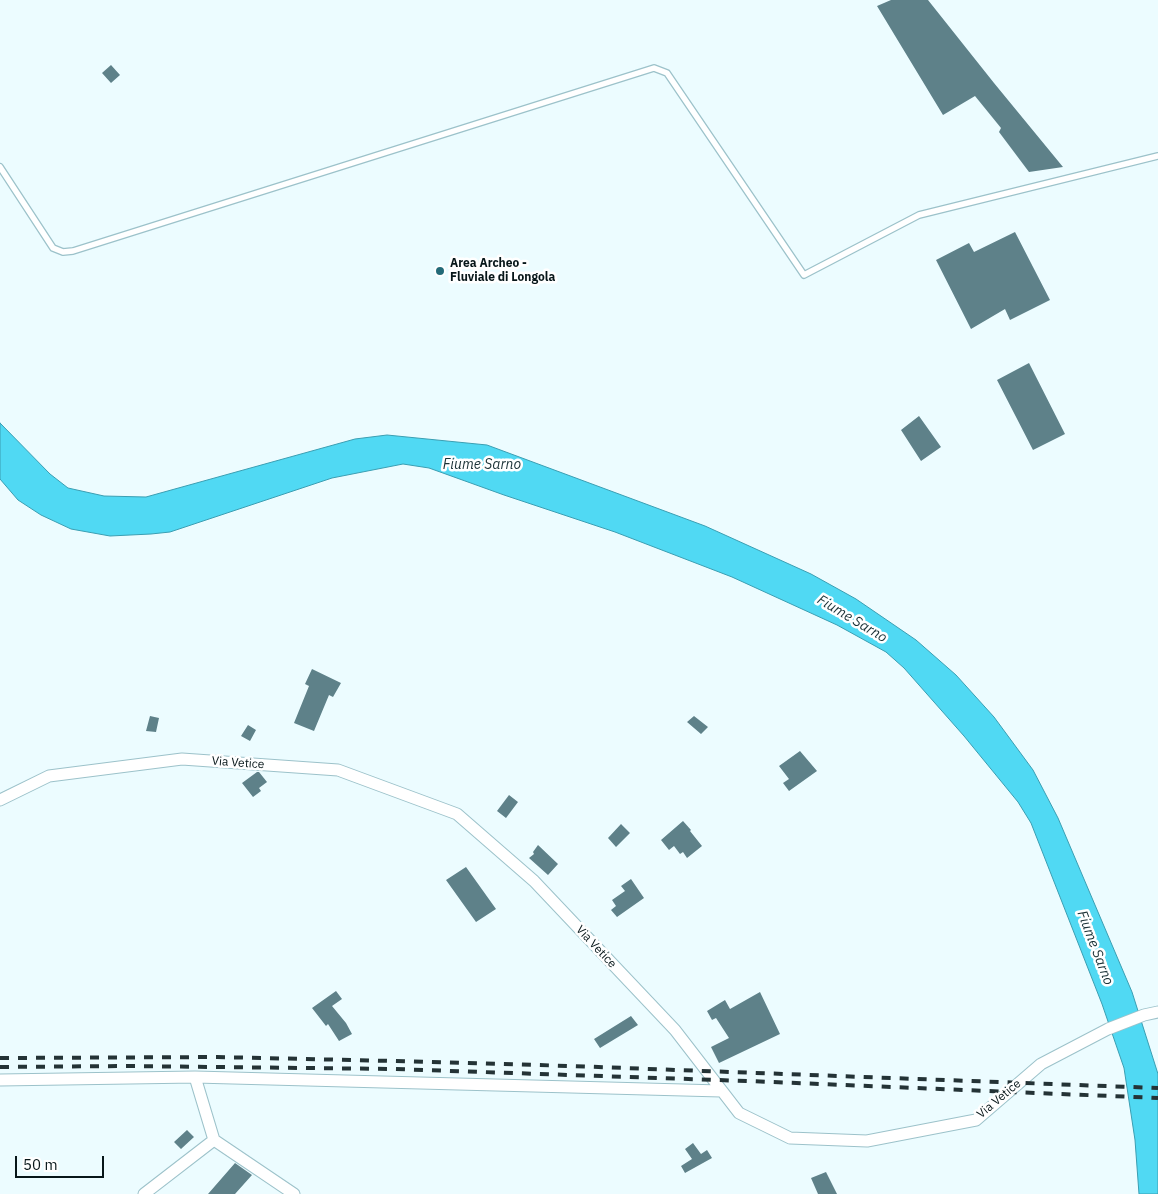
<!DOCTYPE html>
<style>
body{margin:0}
#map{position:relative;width:1158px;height:1194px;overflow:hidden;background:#ecfcff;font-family:"IBM Plex Sans",sans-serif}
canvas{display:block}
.scale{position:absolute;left:15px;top:1156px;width:89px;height:22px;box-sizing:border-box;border:2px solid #071619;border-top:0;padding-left:6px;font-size:15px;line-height:18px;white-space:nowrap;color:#071619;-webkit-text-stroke:4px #fff;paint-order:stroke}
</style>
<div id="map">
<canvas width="1158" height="1194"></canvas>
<div class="scale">50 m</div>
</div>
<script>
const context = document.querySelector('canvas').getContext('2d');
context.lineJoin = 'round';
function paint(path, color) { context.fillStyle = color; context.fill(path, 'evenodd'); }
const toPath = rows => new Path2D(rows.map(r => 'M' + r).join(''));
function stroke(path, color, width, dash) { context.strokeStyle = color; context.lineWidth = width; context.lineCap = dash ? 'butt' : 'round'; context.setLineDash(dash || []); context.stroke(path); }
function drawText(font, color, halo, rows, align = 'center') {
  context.font = font + ' "IBM Plex Sans",sans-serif'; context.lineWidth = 5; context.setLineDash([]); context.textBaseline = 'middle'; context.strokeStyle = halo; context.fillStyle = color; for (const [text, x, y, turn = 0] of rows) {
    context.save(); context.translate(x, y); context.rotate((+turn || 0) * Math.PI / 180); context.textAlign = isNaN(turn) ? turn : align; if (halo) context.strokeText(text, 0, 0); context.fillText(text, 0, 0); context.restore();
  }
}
const water = toPath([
 [0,423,50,474,68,488,104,496,146,497,355,439,387,435,487,445,705,526,811,574,856,599,916,640,956,675,994,717,1033,770,1058,818,1132,992,1158,1074,1158,1194,1139,1194,1135,1140,1124,1068,1102,1004,1031,823,1018,802,964,736,904,668,886,652,837,625,732,577,615,532,504,495,429,468,403,464,332,478,170,532,151,534,110,536,71,529,41,515,18,500,0,479,0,423]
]);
paint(water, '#50d9f3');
stroke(water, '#3a9eb2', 1);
paint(toPath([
 [891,0,928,0,994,83,1063,167,1029,172,999,132,1001,128,975,96,943,115,877,6],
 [111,65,120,75,111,83,102,73],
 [1015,232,1050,300,1010,320,1005,309,971,329,936,260,969,243,974,252],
 [1029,363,1065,434,1033,450,997,380],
 [919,416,941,447,921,461,901,430],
 [312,669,341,683,333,697,329,695,314,731,294,723,309,686,305,684],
 [150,716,159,718,156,732,146,731],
 [694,716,708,727,701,734,687,722],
 [248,725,256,730,250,741,241,736],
 [800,751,817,771,789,791,783,783,789,779,779,766],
 [257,772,259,772,267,782,259,788,261,791,253,797,242,783],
 [509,795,518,802,506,818,497,811],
 [683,821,691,830,690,831,702,846,687,858,683,852,680,854,674,846,669,850,661,840],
 [621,824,630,833,616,847,608,838],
 [538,845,558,864,548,875,529,858,534,854,533,852],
 [466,867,496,909,476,922,446,880],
 [631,879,644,898,617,917,611,910,616,906,612,900,625,891,621,886],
 [336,991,342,999,332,1006,346,1023,352,1034,339,1041,328,1024,326,1026,312,1008],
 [760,992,780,1034,719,1063,711,1047,729,1038,716,1018,712,1020,707,1011,725,1000,730,1009],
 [631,1016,638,1025,600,1048,594,1039],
 [187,1130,194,1137,181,1149,174,1142],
 [693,1143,701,1154,707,1150,712,1158,685,1173,681,1166,692,1159,685,1149],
 [235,1163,252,1175,235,1194,208,1194],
 [826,1172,837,1194,818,1194,811,1178]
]), '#5e8189');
const lane = toPath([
 [0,167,53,248,63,252,73,251,654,68,667,73,804,275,919,215,1158,156]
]);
const street = toPath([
 [0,800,49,776,182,759,338,770,457,814,534,881,675,1030,739,1113,790,1138,867,1141,976,1120,1041,1064,1108,1029,1144,1015,1158,1012],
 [195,1077,214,1140],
 [0,1080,195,1077,721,1091],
 [144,1194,214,1140,294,1194]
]);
stroke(lane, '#9cc2ca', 8);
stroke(street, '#9cc2ca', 13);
stroke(lane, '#fff', 5.5);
stroke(street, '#fff', 11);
stroke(toPath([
 [0,1058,217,1057,394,1061,571,1066,1158,1088],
 [0,1067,128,1066,394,1069,747,1081,1158,1098]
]), '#243336', 4, [9, 9]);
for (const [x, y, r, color] of [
 [440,271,5,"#236a78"]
]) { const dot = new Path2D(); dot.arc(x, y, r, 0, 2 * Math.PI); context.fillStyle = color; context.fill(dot); stroke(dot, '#fff', 2); }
drawText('bold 12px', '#071619', '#fff', [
 ["Area Archeo -",450,264],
 ["Fluviale di Longola",450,278]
], 'left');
drawText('12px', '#071619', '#fff', [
 ["Via Vetice",238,763,4],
 ["Via Vetice",596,947,47],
 ["Via Vetice",999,1099,-40]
]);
drawText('italic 14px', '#1a3136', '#fff', [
 ["Fiume Sarno",482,465],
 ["Fiume Sarno",852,619,31],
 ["Fiume Sarno",1095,948,69]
]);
</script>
